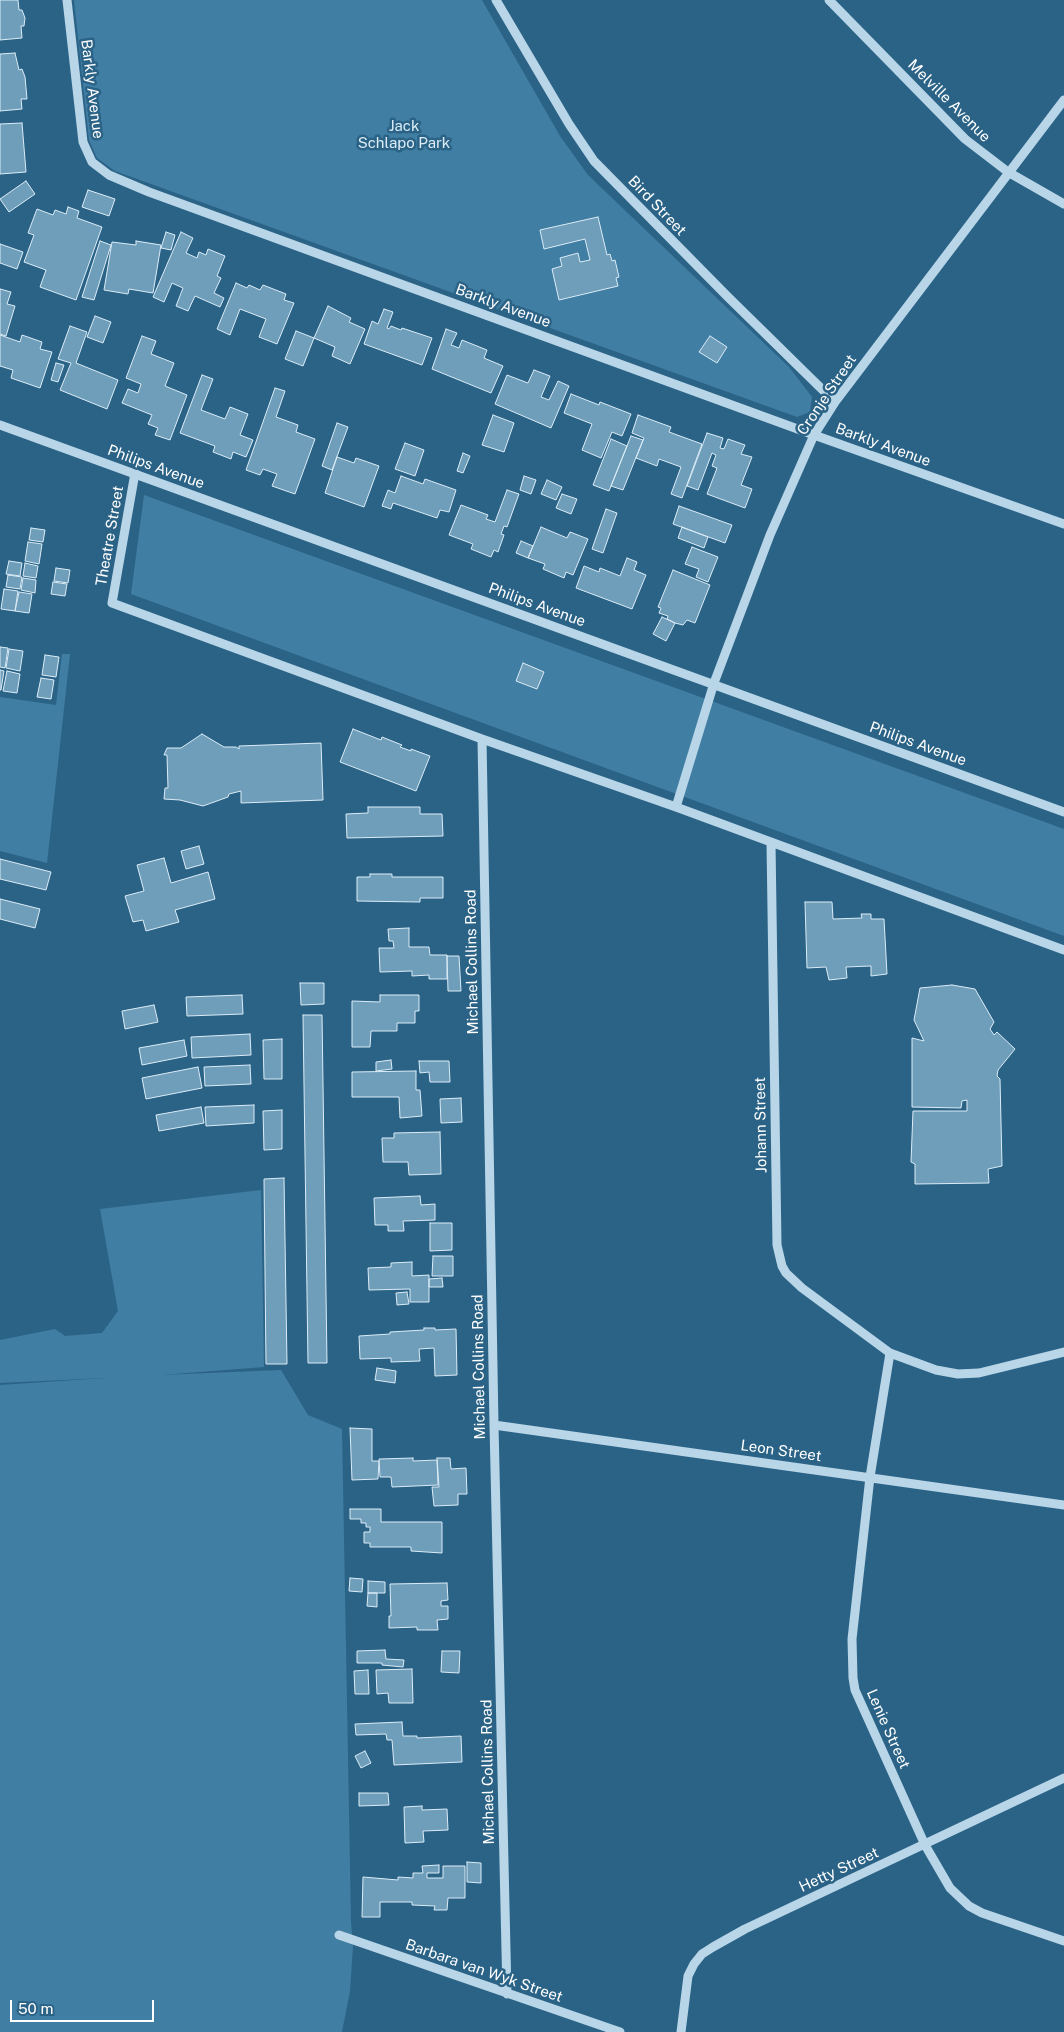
<!DOCTYPE html>
<style>
body{margin:0}
#map{position:relative;width:1064px;height:2032px;overflow:hidden;background:#2b6387;font-family:"Public Sans",sans-serif}
canvas{display:block}
.scale{position:absolute;left:10px;top:2000px;width:144px;height:22px;box-sizing:border-box;border:2px solid #fff;border-top:0;padding-left:6px;font-size:15px;line-height:18px;white-space:nowrap;color:#fff;-webkit-text-stroke:4px #2b6387;paint-order:stroke}
</style>
<div id="map">
<canvas width="1064" height="2032"></canvas>
<div class="scale">50 m</div>
</div>
<script>
const context = document.querySelector('canvas').getContext('2d');
context.lineJoin = 'round';
function paint(path, color) { context.fillStyle = color; context.fill(path, 'evenodd'); }
const toPath = rows => new Path2D(rows.map(r => 'M' + r).join(''));
function stroke(path, color, width, dash) { context.strokeStyle = color; context.lineWidth = width; context.lineCap = dash ? 'butt' : 'round'; context.setLineDash(dash || []); context.stroke(path); }
function drawText(font, color, halo, rows, align = 'center') {
  context.font = font + ' "Public Sans",sans-serif'; context.lineWidth = 5; context.setLineDash([]); context.textBaseline = 'middle'; context.strokeStyle = halo; context.fillStyle = color; for (const [text, x, y, turn = 0] of rows) {
    context.save(); context.translate(x, y); context.rotate((+turn || 0) * Math.PI / 180); context.textAlign = isNaN(turn) ? turn : align; if (halo) context.strokeText(text, 0, 0); context.fillText(text, 0, 0); context.restore();
  }
}
paint(toPath([
 [74,0,482,0,560,136,588,175,789,367,812,397,810,412,797,417,115,171,97,158,89,140],
 [144,495,1064,829,1064,936,131,594],
 [62,654,70,654,47,863,0,851,0,697,56,705],
 [261,1190,264,1367,161,1375,281,1370,308,1415,342,1429,351,1922,353,1946,350,1991,342,2032,0,2032,0,1385,105,1378,0,1383,0,1340,55,1329,65,1336,102,1333,118,1311,100,1209]
]), '#417ea3');
const building = toPath([
 [0,0,18,0,19,10,22,10,25,18,24,26,21,26,22,38,0,40,0,0],
 [15,53,19,70,22,69,25,77,27,99,21,99,22,109,0,111,0,54,15,53],
 [22,123,26,172,0,174,0,124,22,123],
 [26,181,35,194,9,212,0,199,26,181],
 [88,190,115,199,109,216,82,207,88,190],
 [68,207,79,211,77,218,102,227,76,300,40,287,46,270,24,262,34,235,28,233,37,209,53,215,55,210,66,214,68,207],
 [598,217,607,255,610,254,612,261,615,260,619,277,616,278,618,286,559,300,552,269,562,266,560,258,578,253,580,262,590,260,585,239,544,249,540,230,598,217],
 [166,232,175,235,171,250,161,248,166,232],
 [181,232,193,238,186,253,197,258,199,252,206,255,208,249,225,256,217,276,221,278,214,293,224,298,220,307,195,296,188,311,176,306,183,288,172,283,164,302,153,297,181,232],
 [100,241,111,245,94,300,82,297,100,241],
 [136,241,161,245,153,293,129,289,128,294,104,290,112,242,136,245,136,241],
 [0,244,23,252,17,269,0,263,0,244],
 [236,283,247,288,249,285,260,290,263,285,286,294,284,300,294,303,277,344,259,337,266,319,240,309,230,335,217,329,236,283],
 [0,289,11,292,7,304,15,306,6,336,0,334,0,289],
 [328,306,351,318,349,322,365,329,350,364,332,356,335,347,314,338,328,306],
 [384,309,393,312,387,328,389,329,391,326,401,330,402,328,432,338,422,365,364,344,372,321,378,324,384,309],
 [95,316,111,322,103,343,87,337,95,316],
 [70,326,87,332,76,363,118,380,107,409,60,390,71,363,58,359,70,326],
 [446,329,457,333,451,345,459,348,462,340,487,350,484,358,503,366,491,393,432,369,446,329],
 [296,331,314,338,303,366,285,359,296,331],
 [0,335,20,342,22,335,42,342,40,349,52,352,40,388,11,378,13,370,0,366,0,335],
 [142,336,156,341,151,354,174,363,165,386,187,395,170,440,155,435,158,428,148,424,152,415,122,403,128,389,138,393,141,384,126,378,142,336],
 [710,336,727,347,717,363,699,352,710,336],
 [56,363,64,365,58,382,51,380,56,363],
 [534,370,550,376,541,397,549,400,558,381,569,386,551,428,495,404,507,375,528,383,534,370],
 [202,375,213,379,201,410,225,419,230,407,248,414,240,435,253,440,246,457,233,452,231,459,213,452,215,446,180,433,202,375],
 [275,388,285,391,276,417,298,425,296,432,315,439,295,494,272,486,277,474,263,469,260,475,246,470,275,388],
 [571,394,599,405,600,402,631,414,622,436,612,432,601,458,582,450,592,424,564,413,571,394],
 [493,415,514,423,504,452,482,445,493,415],
 [638,415,671,427,669,432,702,444,682,498,671,494,681,467,659,459,657,466,636,458,644,438,632,433,638,415],
 [337,423,348,427,332,470,322,466,337,423],
 [707,433,723,438,720,448,724,449,728,439,745,445,741,454,752,457,741,485,752,489,745,508,707,494,717,468,712,466,716,455,712,453,698,490,687,486,707,433],
 [631,436,643,440,623,490,611,486,631,436],
 [611,439,627,446,609,491,593,485,611,439],
 [405,443,424,450,415,476,395,469,405,443],
 [463,453,470,456,463,473,457,471,463,453],
 [337,457,354,463,356,458,379,466,364,507,325,493,337,457],
 [401,476,423,484,425,479,456,490,449,512,440,510,437,518,393,503,391,509,382,506,388,490,395,493,401,476],
 [524,476,536,480,531,494,520,490,524,476],
 [547,480,562,487,556,500,541,494,547,480],
 [507,490,519,494,507,527,504,526,501,534,504,535,498,552,494,550,491,557,471,549,473,544,449,535,461,505,488,515,486,519,495,522,507,490],
 [562,494,577,499,571,514,556,508,562,494],
 [679,506,732,525,725,543,673,524,679,506],
 [606,509,617,513,603,553,592,549,606,509],
 [541,527,567,538,570,532,588,539,573,575,566,572,564,578,543,569,545,564,528,558,541,527],
 [682,527,708,537,704,548,678,538,682,527],
 [31,528,45,530,43,542,29,540,31,528],
 [521,541,533,546,528,558,516,553,521,541],
 [28,542,42,544,39,564,25,561,28,542],
 [692,547,718,557,708,582,696,577,699,569,685,564,692,547],
 [627,558,637,562,634,570,646,575,632,609,576,588,584,566,599,572,600,568,620,576,627,558],
 [9,561,22,563,20,576,6,574,9,561],
 [25,563,38,566,36,578,23,576,25,563],
 [56,568,70,570,68,583,54,581,56,568],
 [673,570,710,585,695,623,687,620,683,625,675,623,667,619,668,616,659,613,661,608,658,607,673,570],
 [8,575,22,577,20,589,6,587,8,575],
 [23,578,36,580,35,593,21,590,23,578],
 [53,582,67,584,65,596,51,594,53,582],
 [4,589,18,591,15,611,1,609,4,589],
 [19,592,32,594,29,613,15,611,19,592],
 [662,617,675,623,666,641,653,634,662,617],
 [0,647,8,648,5,668,0,667,0,647],
 [9,649,23,651,20,671,6,668,9,649],
 [45,655,59,657,56,677,42,675,45,655],
 [523,663,544,672,537,689,516,681,523,663],
 [0,670,4,671,1,690,0,690,0,670],
 [7,671,20,674,17,693,3,691,7,671],
 [41,678,54,680,51,699,37,697,41,678],
 [353,729,381,740,382,737,402,745,400,747,411,751,411,749,430,756,416,791,340,762,353,729],
 [202,734,224,747,236,747,239,749,239,746,321,743,323,800,241,803,241,791,229,794,228,797,203,806,180,800,164,799,165,788,168,788,167,755,164,755,167,748,181,748,202,734],
 [368,807,420,807,420,814,442,814,443,836,347,838,346,814,368,813,368,807],
 [199,846,204,864,186,869,181,851,199,846],
 [164,858,171,883,208,872,215,899,175,910,179,922,146,931,143,920,133,922,125,896,144,891,137,865,164,858],
 [0,859,51,872,46,890,0,879,0,859],
 [370,874,392,874,392,877,443,877,443,898,420,898,420,902,357,901,357,877,370,877,370,874],
 [0,899,40,909,35,928,0,919,0,899],
 [805,902,832,902,833,919,862,918,861,914,871,914,871,919,884,919,887,974,871,976,871,966,846,967,847,978,829,980,826,967,807,968,805,902],
 [409,928,409,947,429,947,430,955,447,955,447,979,429,979,429,975,412,976,412,971,380,972,379,948,394,948,393,941,389,941,388,929,409,928],
 [447,956,459,956,461,991,448,991,447,956],
 [300,983,324,983,324,1004,301,1005,300,983],
 [952,985,975,989,994,1022,990,1029,994,1035,997,1032,1015,1049,998,1070,997,1076,1000,1079,1002,1166,988,1169,989,1183,915,1184,915,1164,911,1162,913,1111,967,1111,967,1100,962,1101,961,1108,912,1107,912,1038,924,1041,914,1020,920,988,952,985],
 [242,995,243,1014,187,1016,186,997,242,995],
 [380,995,419,995,419,1011,415,1011,415,1023,397,1023,397,1031,371,1031,370,1047,352,1047,352,1001,380,1002,380,995],
 [154,1005,158,1022,125,1029,122,1011,154,1005],
 [303,1015,322,1015,327,1363,308,1363,303,1015],
 [250,1034,251,1055,192,1058,191,1037,250,1034],
 [282,1039,282,1079,264,1079,263,1040,282,1039],
 [184,1040,187,1056,142,1065,139,1048,184,1040],
 [391,1060,392,1069,376,1071,376,1062,391,1060],
 [419,1061,449,1061,450,1082,430,1082,429,1072,420,1073,419,1061],
 [250,1065,251,1084,205,1086,204,1067,250,1065],
 [198,1067,202,1088,146,1099,142,1078,198,1067],
 [416,1071,416,1090,420,1090,422,1116,400,1118,399,1097,352,1097,352,1072,416,1071],
 [461,1098,462,1122,441,1123,440,1099,461,1098],
 [254,1105,254,1123,206,1126,205,1107,254,1105],
 [201,1107,204,1123,159,1131,156,1115,201,1107],
 [282,1110,282,1149,264,1150,263,1111,282,1110],
 [440,1132,441,1174,409,1175,408,1162,383,1162,382,1138,394,1138,394,1133,440,1132],
 [284,1178,287,1364,266,1364,264,1179,284,1178],
 [420,1196,421,1205,435,1204,435,1220,403,1221,404,1231,388,1231,388,1225,375,1225,374,1198,420,1196],
 [430,1223,452,1223,452,1250,430,1251,430,1223],
 [433,1256,453,1256,453,1276,432,1276,433,1256],
 [412,1262,412,1276,429,1275,429,1302,410,1302,410,1289,369,1290,368,1268,391,1267,391,1263,412,1262],
 [442,1278,443,1287,429,1287,429,1279,442,1278],
 [407,1292,409,1304,397,1305,396,1293,407,1292],
 [424,1328,435,1328,435,1330,456,1329,457,1375,435,1376,434,1348,419,1349,420,1361,391,1362,391,1358,360,1359,359,1336,390,1334,390,1332,424,1330,424,1328],
 [377,1368,396,1371,395,1383,375,1380,377,1368],
 [350,1428,372,1429,372,1461,379,1461,378,1479,352,1480,350,1428],
 [413,1458,413,1461,437,1460,438,1485,392,1487,391,1477,380,1477,379,1459,413,1458],
 [437,1458,450,1458,451,1469,466,1468,467,1494,458,1494,458,1505,434,1506,432,1487,439,1487,437,1458],
 [350,1509,381,1509,381,1522,442,1522,442,1553,411,1551,411,1547,370,1547,370,1543,364,1543,364,1532,370,1532,370,1527,366,1527,366,1523,361,1523,361,1519,350,1519,350,1509],
 [350,1578,363,1579,362,1592,349,1591,350,1578],
 [368,1581,385,1582,385,1593,368,1593,368,1581],
 [447,1583,448,1600,441,1601,441,1606,448,1606,448,1619,437,1620,438,1630,417,1630,417,1627,389,1628,389,1616,391,1616,390,1584,447,1583],
 [368,1593,377,1593,377,1607,367,1606,368,1593],
 [385,1650,386,1659,404,1660,403,1667,382,1665,382,1663,357,1663,357,1651,385,1650],
 [442,1651,460,1651,459,1673,441,1672,442,1651],
 [412,1669,413,1703,389,1703,388,1693,377,1694,376,1670,412,1669],
 [368,1670,369,1694,355,1694,354,1671,368,1670],
 [402,1722,403,1736,417,1736,417,1738,461,1736,462,1762,394,1765,392,1740,387,1740,386,1734,356,1735,355,1724,402,1722],
 [365,1751,371,1763,361,1768,355,1756,365,1751],
 [359,1793,388,1793,389,1805,359,1806,359,1793],
 [422,1806,422,1810,447,1809,448,1830,423,1831,424,1842,405,1843,404,1807,422,1806],
 [467,1862,481,1863,481,1883,467,1882,467,1862],
 [439,1865,439,1873,427,1873,427,1878,443,1878,443,1866,465,1866,465,1898,448,1898,447,1910,434,1910,435,1906,412,1905,412,1902,380,1902,380,1917,362,1917,363,1877,398,1880,398,1877,413,1878,413,1873,423,1873,422,1866,439,1865]
]);
paint(building, '#6f9ebb');
stroke(building, '#dbecf6', 1);
stroke(toPath([
 [67,0,83,142,92,162,109,175,149,192,814,435,1064,524],
 [496,0,569,124,594,161,728,297,835,402],
 [829,0,965,139,1008,172,1064,204],
 [0,425,1064,812],
 [135,473,112,603,482,739,676,807,1064,950],
 [482,739,494,1425,507,1994],
 [676,807,714,683,770,535,814,435,835,402,1064,100],
 [771,843,777,1245,782,1266,786,1273,802,1288,890,1353,936,1370,958,1374,979,1373,1064,1352],
 [890,1353,870,1477,852,1639,853,1678,855,1690,925,1845,950,1888,969,1906,982,1913,1064,1941],
 [494,1425,1064,1505],
 [339,1935,620,2032],
 [681,2032,688,1976,694,1964,702,1954,713,1947,745,1929,1064,1778]
]), '#b8d6e8', 9);
drawText('15px', '#fff', '#2b6387', [
 ["Barkly Avenue",92,89,83],
 ["Melville Avenue",949,101,45],
 ["Bird Street",657,206,46],
 ["Barkly Avenue",503,306,20],
 ["Cronje Street",827,395,-56],
 ["Barkly Avenue",883,445,20],
 ["Philips Avenue",156,467,20],
 ["Theatre Street",110,536,-80],
 ["Philips Avenue",537,605,20],
 ["Philips Avenue",918,744,20],
 ["Michael Collins Road",472,962,-91],
 ["Johann Street",761,1125,-91],
 ["Michael Collins Road",479,1367,-91],
 ["Leon Street",781,1451,8],
 ["Lenie Street",888,1729,66],
 ["Michael Collins Road",488,1772,-91],
 ["Hetty Street",839,1870,-25],
 ["Barbara van Wyk Street",484,1971,19]
]);
drawText('15px', '#dbecf6', '#2b6387', [
 ["Jack",404,126],
 ["Schlapo Park",404,143]
]);
</script>
